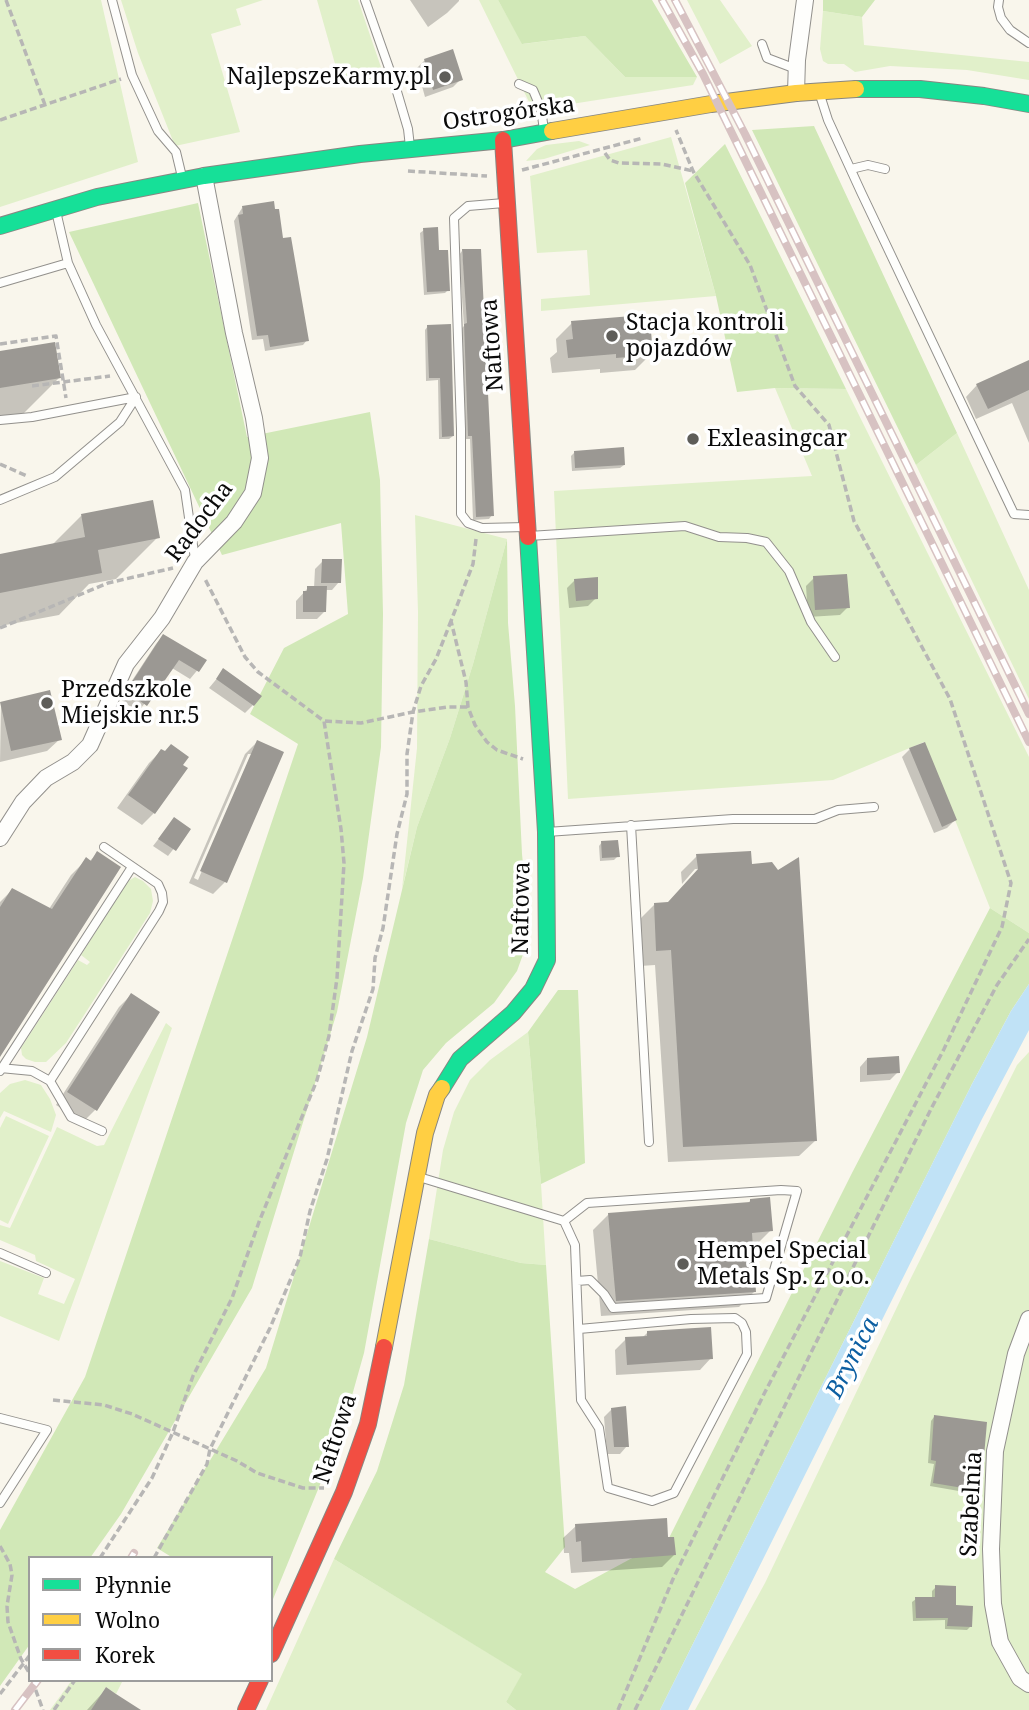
<!DOCTYPE html>
<meta charset="utf-8">
<style>
body{margin:0}
#map{position:relative;width:1029px;height:1710px;overflow:hidden;background:#f9f6ec;font-family:"Noto Serif",serif}
canvas{display:block}
.legend{position:absolute;left:28px;top:1556px;width:245px;height:126px;box-sizing:border-box;background:#fff;border:2px solid #9d9d9d;margin:0;padding:9px 12px;list-style:none;font-size:21px;color:#0a0a0a}
.legend li{display:flex;align-items:center;gap:14px;height:35px}
.legend b{width:35px;border:2px solid #9d9d9d}
</style>
<div id="map">
<canvas width="1029" height="1710"></canvas>
<ul class="legend">
<li><b style="height:9px;background:#16e098"></b>Płynnie</li>
<li><b style="height:9px;background:#ffcf43"></b>Wolno</li>
<li><b style="height:9px;background:#f24e42"></b>Korek</li>
</ul>
</div>
<script>
const context = document.querySelector('canvas').getContext('2d');
context.lineJoin = 'round';
function paint(path, color) { context.fillStyle = color; context.fill(path, 'evenodd'); }
const toPath = rows => new Path2D(rows.map(r => 'M' + r).join(''));
function stroke(path, color, width, dash) { context.strokeStyle = color; context.lineWidth = width; context.lineCap = dash ? 'butt' : 'round'; context.setLineDash(dash || []); context.stroke(path); }
function drawText(font, color, halo, rows, align = 'center') {
  context.font = font + ' "Noto Serif",serif'; context.lineWidth = 7; context.setLineDash([]); context.textBaseline = 'middle'; context.strokeStyle = halo; context.fillStyle = color; for (const [text, x, y, turn = 0] of rows) {
    context.save(); context.translate(x, y); context.rotate((+turn || 0) * Math.PI / 180); context.textAlign = isNaN(turn) ? turn : align; if (halo) context.strokeText(text, 0, 0); context.fillText(text, 0, 0); context.restore();
  }
}
paint(toPath([
 [0,0,101,0,138,162,0,207],
 [121,0,263,0,236,9,241,25,211,34,240,132,175,146,138,53],
 [317,0,358,0,384,76,341,85],
 [479,0,498,0,523,44,585,36,625,77,697,77,693,85,533,110],
 [687,0,720,0,752,46,720,64],
 [823,11,862,17,864,45,1029,62,1029,80,967,70,890,66,855,72,844,64,828,64,823,61,820,49],
 [671,137,716,296,541,311,541,299,590,295,587,250,537,253,530,176],
 [579,141,590,145,544,159,526,161,537,149,546,145],
 [775,388,846,389,1029,757,1029,933,990,908,924,742,833,780,568,799,554,491,812,476],
 [957,433,1029,590,1029,699,916,465],
 [415,515,507,539,473,664,450,738,417,827,402,889,417,748,418,612],
 [135,877,143,881,151,889,153,901,150,913,66,1043,46,1062,35,1062,26,1059,22,1055,21,1048,78,960,87,965,90,962,81,955,128,881],
 [166,1023,172,1028,59,1341,0,1316,0,1261,44,1278,38,1294,64,1304,75,1279,36,1261,35,1255,0,1240,0,1225,10,1228,57,1127,97,1146,104,1145],
 [528,1032,541,1184,546,1265,521,1263,429,1239,443,1150,454,1112,470,1080,490,1060],
 [1029,1052,1029,1710,695,1710,765,1583,909,1282,1017,1065],
 [25,1080,41,1085,50,1099,56,1115,51,1132,4,1111,0,1118,0,1093,10,1084],
 [6,1116,49,1136,8,1224,0,1220,0,1128],
 [334,1559,523,1674,506,1702,516,1710,266,1710],
 [72,1680,123,1680,116,1694,106,1687,91,1710,50,1710]
]), '#e1f0ca');
paint(toPath([
 [498,0,652,0,697,77,625,77,585,36,522,44],
 [823,0,875,0,862,17,823,11],
 [814,126,957,433,916,465,752,130],
 [725,144,846,389,775,388,737,392,716,296,685,183],
 [198,203,247,437,370,412,380,480,383,614,381,747,363,878,337,1012,252,1288,121,1514,90,1558,30,1558,30,1644,0,1686,0,1530,85,1377,298,744,250,714,284,648,348,614,341,523,222,555,69,232],
 [507,539,508,623,515,706,522,854,530,935,517,971,494,1003,446,1043,423,1070,406,1123,364,1353,342,1431,271,1604,271,1558,173,1558,157,1548,266,1368,367,1037,417,827,450,738,473,664],
 [990,908,1029,933,1029,984,1011,1011,972,1084,660,1710,516,1710,506,1702,522,1674,334,1559,377,1471,404,1385,429,1239,521,1263,546,1265,565,1547,545,1572,575,1589,669,1538,853,1171],
 [558,990,578,990,585,1163,541,1184,528,1032]
]), '#d1e8b7');
paint(toPath([
 [1029,984,1029,1030,982,1119,688,1710,660,1710,972,1084,1011,1011]
]), '#c0e2f6');
paint(toPath([
 [410,0,459,0,459,1,447,13,428,27],
 [425,60,461,79,453,87,425,97,417,68],
 [242,208,282,240,307,340,303,345,265,351,263,339,252,340,234,221],
 [424,230,438,252,448,290,445,293,424,295,420,233],
 [462,251,492,515,489,519,473,520,470,439,465,439,461,329,464,326,459,255],
 [572,323,644,334,651,354,635,370,600,373,600,369,552,373,550,358,557,352,556,339],
 [428,326,449,326,453,436,449,439,439,439,438,380,426,381,425,330],
 [0,352,59,378,17,420,0,422],
 [1029,362,1029,443,1012,403,976,419,966,397,977,385],
 [575,452,624,465,620,468,572,471,571,456],
 [81,516,158,537,116,579,89,584,59,615,0,626,0,555,52,545],
 [323,561,339,582,332,590,326,590,325,611,317,619,296,619,296,601,308,588,314,588,315,569],
 [814,578,848,607,840,615,808,617,806,586],
 [575,580,596,598,588,606,569,608,567,588],
 [163,636,205,661,190,679,172,668,138,712,120,699,156,644],
 [224,670,253,705,245,713,209,688],
 [1,703,60,739,47,751,0,762],
 [257,742,225,882,213,894,189,883,245,754],
 [248,754,252,754,198,880,194,878],
 [910,749,955,820,947,828,934,833,902,757],
 [161,751,154,813,142,825,117,808,149,763],
 [174,819,189,829,168,856,153,846],
 [602,842,618,856,614,860,600,861,599,846],
 [97,853,0,1052,0,902,12,890,49,909,71,875,86,860,89,862],
 [697,856,816,1140,799,1156,668,1162,655,965,640,966,638,921,654,905,663,910,700,869,695,869,682,884,681,872],
 [131,995,158,1012,95,1110,83,1122,56,1105,119,1007],
 [867,1059,898,1072,890,1080,860,1082,860,1067],
 [751,1200,771,1230,755,1246,752,1246,755,1291,739,1307,601,1316,593,1230,609,1214,747,1204],
 [648,1332,711,1358,700,1370,616,1375,615,1350,626,1339,642,1338],
 [612,1409,627,1446,620,1454,607,1454,604,1417],
 [934,1417,979,1490,976,1494,930,1486,934,1464,928,1463,931,1421],
 [576,1526,667,1539,674,1555,662,1567,571,1573,569,1553,564,1553,563,1538],
 [936,1587,971,1626,967,1630,945,1629,945,1620,913,1621,912,1602,916,1599,932,1598,932,1591],
 [106,1689,134,1710,87,1710]
]), '#0003');
paint(toPath([
 [453,49,463,80,433,90,424,59],
 [274,201,275,209,279,209,283,238,291,237,309,341,270,347,268,335,257,336,238,215,243,214,242,206],
 [438,227,439,250,448,250,450,291,427,292,423,228],
 [462,249,481,249,494,516,476,517,472,436,468,436,464,324,467,323],
 [644,315,645,332,651,331,653,355,616,358,616,354,568,358,566,340,573,339,571,321],
 [451,324,454,436,442,437,440,378,429,378,427,325],
 [55,342,61,378,0,388,0,351],
 [1029,360,1029,390,988,409,976,384],
 [624,447,625,465,575,468,574,451],
 [153,500,160,538,98,550,102,573,0,593,0,554,85,537,81,514],
 [322,559,342,559,341,583,321,583],
 [847,574,850,608,815,610,813,576],
 [598,577,598,599,576,601,574,579],
 [307,586,327,586,326,612,303,612,303,591,307,591],
 [163,634,207,660,199,672,179,660,147,706,126,691],
 [223,668,262,696,254,706,216,679],
 [50,690,62,740,11,751,0,702],
 [257,740,284,752,227,883,200,871],
 [925,742,957,820,942,827,909,748],
 [171,744,189,757,183,765,188,768,155,814,128,795,161,749,165,751],
 [174,817,191,829,176,851,158,839],
 [618,840,620,857,602,858,601,841],
 [97,851,121,867,0,1057,0,907,12,888,52,909,86,857,91,861],
 [751,851,752,864,772,862,778,870,799,857,817,1141,683,1147,671,950,656,951,654,903,668,902,698,869,696,854],
 [131,993,160,1012,97,1111,67,1092],
 [899,1056,900,1073,867,1075,867,1058],
 [770,1197,773,1231,752,1233,756,1292,616,1301,608,1213,750,1202,750,1199],
 [711,1327,713,1359,627,1365,625,1337,647,1336,647,1331],
 [626,1406,629,1447,614,1447,611,1408],
 [934,1415,987,1422,981,1491,933,1483,936,1461,931,1460],
 [667,1518,668,1537,674,1537,676,1555,582,1562,581,1541,576,1542,575,1524],
 [935,1585,956,1586,956,1605,973,1606,972,1627,947,1626,948,1618,916,1618,915,1597,935,1597],
 [106,1687,116,1694,141,1710,91,1710]
]), '#9b9893');
const lane = toPath([
 [112,0,132,75,158,131,176,152,182,177],
 [365,0,395,85,408,129,410,147],
 [999,0,998,7,1001,18,1010,30,1029,43],
 [762,44,767,58,796,69],
 [519,84,533,90,541,109,544,130],
 [819,92,828,120,861,192,1014,514,1029,515],
 [851,169,868,165,885,169],
 [504,203,468,206,454,218,461,429,461,514,468,523,482,528,526,527],
 [56,211,68,263,96,325,185,490,195,559],
 [0,283,68,263],
 [0,420,32,417,136,397],
 [0,500,55,477,120,422,136,397],
 [529,536,685,526,719,537,747,538,766,542,789,571,811,622,835,657],
 [631,825,649,1142],
 [547,832,733,819,815,819,838,810,874,807],
 [0,1068,32,1071,50,1081,71,1117,102,1131],
 [0,1071,132,867],
 [50,1081,159,911,163,902,162,893,158,884,104,847],
 [419,1177,564,1221,575,1245,581,1400,599,1428,608,1488,652,1501,674,1493,747,1354,746,1332,742,1323,735,1318,691,1319,579,1329],
 [564,1221,587,1203,781,1190,797,1191,766,1298,613,1308,604,1294,590,1280,577,1281],
 [0,1253,46,1273],
 [0,1418,47,1430,0,1503]
]);
const street = toPath([
 [796,93,797,60,805,0],
 [0,838,23,802,46,778,73,762,90,745,126,664,162,618,195,562,234,522,253,493,260,458,254,418,234,333,204,176],
 [1029,1319,1016,1354,995,1451,991,1549,993,1604,1000,1642,1020,1678,1029,1684]
]);
const fast = toPath([
 [856,89,920,89,984,96,1029,104],
 [0,226,97,197,204,176,360,154,503,140,552,131],
 [442,1088,460,1059,513,1013,533,989,547,960,546,832,528,537]
]);
const slow = toPath([
 [552,131,711,104,796,93,856,89],
 [384,1347,425,1133,437,1095,442,1088]
]);
const jam = toPath([
 [503,140,528,537],
 [271,1654,344,1492,368,1424,384,1347],
 [246,1710,260,1680]
]);
stroke(lane, '#92908c', 10);
stroke(street, '#92908c', 18);
stroke(fast, '#888782', 18);
stroke(slow, '#888782', 18);
stroke(jam, '#888782', 18);
stroke(toPath([
 [6,0,45,105],
 [0,120,121,79],
 [605,153,610,160,619,163,662,164,693,171],
 [522,170,643,138],
 [408,171,487,176],
 [0,344,56,336,66,398],
 [32,386,110,376],
 [0,464,27,476],
 [476,539,473,564,451,621,466,682,468,707,475,725,487,742,497,750,523,759],
 [0,628,108,583,173,568],
 [325,721,361,723,413,712,447,707,468,707],
 [53,1400,104,1405,132,1414,237,1461,257,1473,303,1488,324,1488],
 [0,1546,10,1564,12,1575,7,1606,8,1622,21,1659,30,1674],
 [100,1558,152,1478,173,1432,193,1376,232,1298,259,1222,317,1080,329,1036,337,978,344,863,341,829,324,721,258,672,245,657,205,579],
 [154,1558,207,1464,210,1449,270,1328,300,1257,310,1211,327,1159,352,1051,373,989,375,958,383,928,397,834,407,794,407,754,413,712,421,686,436,659,451,621],
 [32,1680,43,1710],
 [0,1694,30,1655],
 [54,1710,75,1680],
 [618,1710,673,1579,765,1392,944,1049,1002,927,1011,883,950,699,854,521,829,425,795,386,750,265,693,171,676,130],
 [635,1710,932,1107,997,985,1029,939]
]), '#b7b6b5', 3.5, [7, 3.5]);
stroke(lane, '#fefefc', 8);
stroke(street, '#fefefc', 16);
stroke(fast, '#16e098', 16);
stroke(slow, '#ffcf43', 16);
stroke(jam, '#f24e42', 16);
const rail = toPath([
 [662,0,703,74,1029,742],
 [675,0,745,134,1029,714],
 [131,1558,134,1553],
 [15,1710,38,1680]
]);
stroke(rail, '#d7c2c2', 8);
stroke(rail, '#fff', 5, [16]);
for (const [x, y, r, color] of [
 [445,77,7,"#5e5d59"],
 [612,336,7,"#5e5d59"],
 [693,439,7,"#5e5d59"],
 [47,703,7,"#5e5d59"],
 [683,1264,7,"#5e5d59"]
]) { const dot = new Path2D(); dot.arc(x, y, r, 0, 2 * Math.PI); context.fillStyle = color; context.fill(dot); stroke(dot, '#fff', 2.5); }
drawText('23px', '#0a0a0a', '#fff', [
 ["NajlepszeKarmy.pl",431,77,"right"],
 ["Stacja kontroli",626,323],
 ["pojazdów",626,349],
 ["Exleasingcar",707,439],
 ["Przedszkole",61,690],
 ["Miejskie nr.5",61,716],
 ["Hempel Special",697,1251],
 ["Metals Sp. z o.o.",697,1277]
], 'left');
drawText('23px', '#0a0a0a', '#fff', [
 ["Ostrogórska",509,114,-8],
 ["Naftowa",493,345,-94],
 ["Radocha",200,522,-53],
 ["Naftowa",522,908,-89],
 ["Naftowa",336,1439,-72],
 ["Szabelnia",972,1504,-87]
]);
drawText('italic 24px', '#0c5fa2', '#fff', [
 ["Brynica",853,1358,-63]
]);
</script>
